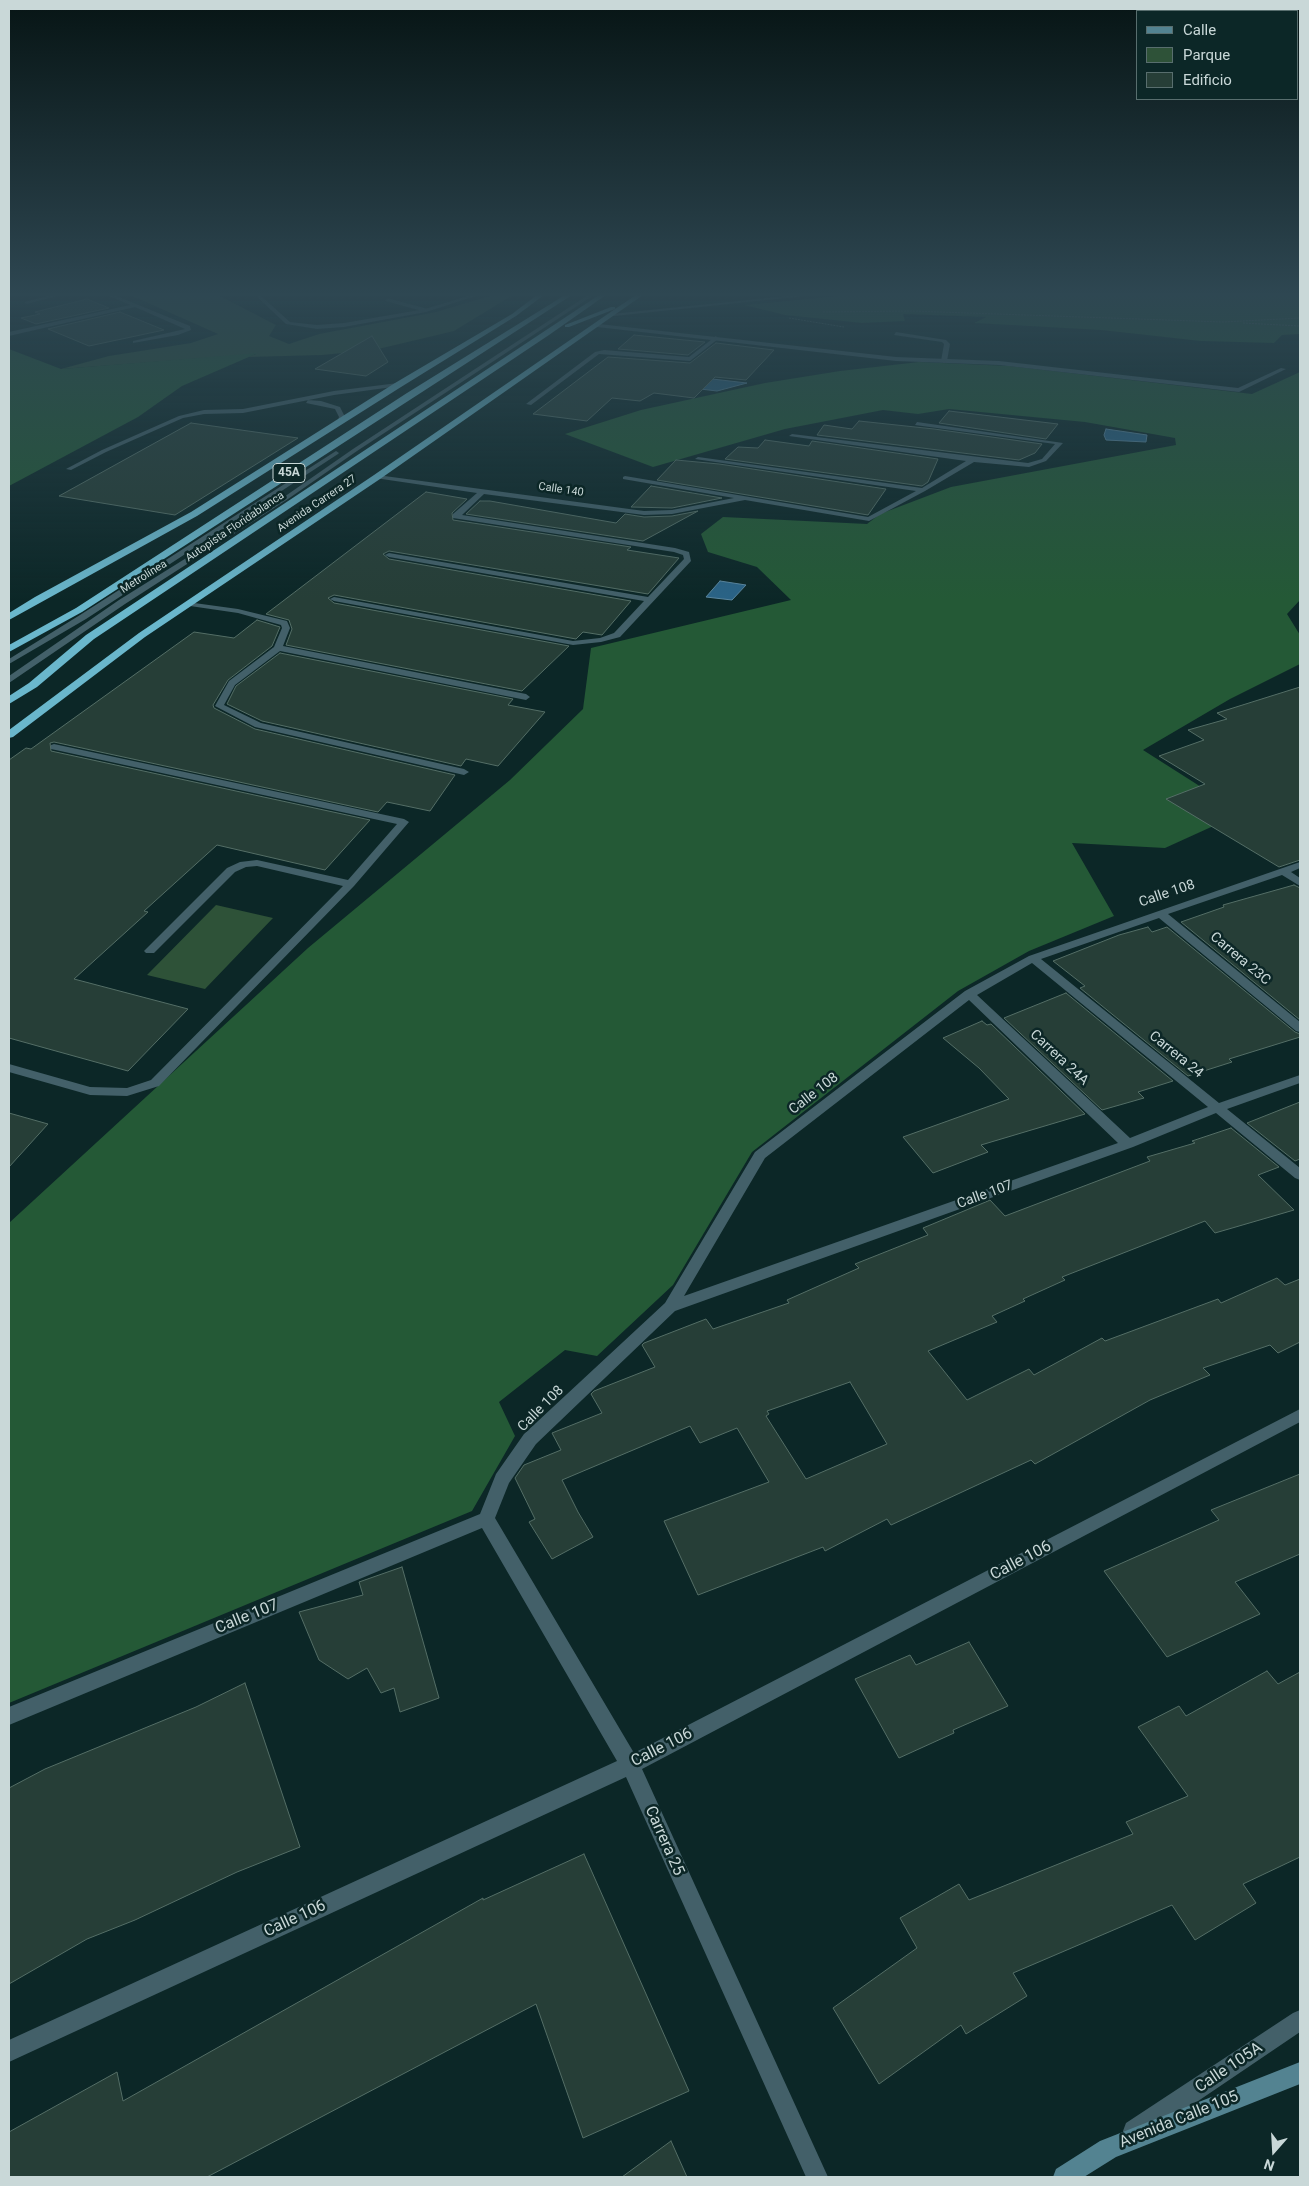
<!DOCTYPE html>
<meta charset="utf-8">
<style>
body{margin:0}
#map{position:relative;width:1309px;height:2186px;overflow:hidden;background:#0c2727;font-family:Roboto,sans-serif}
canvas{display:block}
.frame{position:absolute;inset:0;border:10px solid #c9d8d8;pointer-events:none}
.legend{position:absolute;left:1136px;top:10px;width:162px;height:90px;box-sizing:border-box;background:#0c2727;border:1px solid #586e6e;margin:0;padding:6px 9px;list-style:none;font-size:15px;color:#c9d8d8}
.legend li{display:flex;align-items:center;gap:10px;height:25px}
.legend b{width:25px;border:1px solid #586e6e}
.north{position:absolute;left:1249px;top:2126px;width:50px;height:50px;-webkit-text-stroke:4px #0c2727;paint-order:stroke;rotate:199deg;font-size:14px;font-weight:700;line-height:20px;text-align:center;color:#c9d8d8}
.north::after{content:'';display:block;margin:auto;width:18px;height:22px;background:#c9d8d8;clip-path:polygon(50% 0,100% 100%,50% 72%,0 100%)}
</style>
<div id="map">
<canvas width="1309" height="2186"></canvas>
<div class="frame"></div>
<ul class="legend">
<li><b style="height:6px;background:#538391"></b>Calle</li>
<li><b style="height:14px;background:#2e5238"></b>Parque</li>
<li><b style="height:14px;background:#263e37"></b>Edificio</li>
</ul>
<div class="north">N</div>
</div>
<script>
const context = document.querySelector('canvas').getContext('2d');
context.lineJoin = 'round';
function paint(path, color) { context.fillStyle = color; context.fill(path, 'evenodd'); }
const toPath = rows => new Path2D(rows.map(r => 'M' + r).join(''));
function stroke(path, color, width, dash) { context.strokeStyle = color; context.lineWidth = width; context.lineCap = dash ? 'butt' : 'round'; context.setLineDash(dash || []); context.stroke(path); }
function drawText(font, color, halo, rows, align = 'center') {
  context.font = font + ' Roboto,sans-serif'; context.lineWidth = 5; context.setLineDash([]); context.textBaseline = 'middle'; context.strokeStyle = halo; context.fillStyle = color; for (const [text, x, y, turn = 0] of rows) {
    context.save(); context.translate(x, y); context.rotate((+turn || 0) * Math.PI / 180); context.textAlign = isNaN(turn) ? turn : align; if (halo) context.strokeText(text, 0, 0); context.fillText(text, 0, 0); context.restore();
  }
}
paint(toPath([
 [130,295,218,295,276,325,269,336,289,344,319,334,436,312,493,295,513,295,454,331,374,350,322,355,248,357,256,354,61,369,109,356,191,343,218,334],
 [216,905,273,918,205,989,147,975]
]), '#2e5238');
paint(toPath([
 [850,295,1300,295,1300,334,1282,335,1274,343,1201,341,1101,330,974,323,986,317,903,314,905,321,862,323,785,315,744,305],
 [9,349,61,369,258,353,182,386,138,417,9,486],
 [919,362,1009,366,1252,394,1300,372,1300,600,1287,614,1300,635,1300,664,1230,699,1143,750,1242,813,1165,848,1072,843,1114,916,1029,951,958,991,752,1152,673,1285,597,1356,565,1350,499,1402,515,1436,472,1511,9,1703,9,1223,308,948,510,780,583,709,591,648,791,600,757,567,708,552,701,534,723,517,867,524,880,514,951,487,1176,445,1175,438,1085,422,949,409,918,414,883,410,785,429,653,467,565,434,641,410,765,383,840,371]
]), '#245936');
const water = toPath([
 [695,377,747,383,717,391,684,387,695,377],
 [1106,429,1147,435,1146,442,1106,440,1104,435,1106,429],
 [720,581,746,585,732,600,706,597,720,581]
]);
paint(water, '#2a6386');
stroke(water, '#5a869f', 1);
const building = toPath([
 [87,299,109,308,36,324,21,318,40,314,35,312,87,299],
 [120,312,164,330,89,346,48,329,120,312],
 [634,335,705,342,688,355,618,349,634,335],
 [372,336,388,362,366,376,315,369,372,336],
 [716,343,774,350,746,380,715,377,694,398,654,393,640,401,612,398,587,421,533,414,608,357,690,363,716,343],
 [949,411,1058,424,1046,439,939,423,949,411],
 [859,421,934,429,1042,444,1035,453,1019,460,817,435,824,425,852,429,859,421],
 [191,423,298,438,175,515,59,496,191,423],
 [765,440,809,446,812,441,938,459,928,482,922,486,725,459,738,447,758,448,765,440],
 [676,460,719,464,886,489,868,515,657,480,676,460],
 [651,486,722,498,672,508,631,507,651,486],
 [426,492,467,499,452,513,453,520,631,547,627,550,679,558,648,594,389,551,383,554,389,559,631,601,602,635,583,632,576,639,334,595,328,598,334,603,569,646,522,691,286,645,292,629,289,620,266,614,426,492],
 [480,501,490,501,616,523,625,514,644,517,672,516,698,511,643,541,466,514,480,501],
 [257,620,280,627,272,646,228,680,213,705,214,708,255,729,455,775,430,811,387,802,378,812,54,742,50,743,51,751,370,820,325,870,217,845,144,911,148,912,74,979,188,1009,128,1071,9,1038,9,760,26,748,31,749,194,632,234,638,257,620],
 [280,653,513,699,508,705,545,712,498,766,466,759,461,766,262,721,227,704,236,686,280,653],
 [1300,687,1300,860,1279,867,1166,799,1205,784,1159,756,1204,740,1188,730,1227,719,1217,713,1300,687],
 [1294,885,1300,888,1300,1020,1181,922,1224,907,1223,905,1294,885],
 [1148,927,1152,932,1167,927,1295,1032,1300,1034,1300,1037,1229,1059,1232,1062,1188,1076,1080,988,1085,986,1053,961,1119,935,1148,927],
 [1066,993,1173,1081,1138,1092,1144,1098,1102,1110,1004,1018,1066,993],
 [982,1021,987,1025,991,1024,1085,1114,981,1145,988,1152,933,1173,903,1137,1009,1099,979,1068,943,1038,982,1021],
 [1300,1102,1300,1159,1295,1161,1247,1123,1300,1102],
 [9,1113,48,1124,9,1167,9,1113],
 [1231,1128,1279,1167,1258,1175,1294,1210,1215,1233,1205,1221,1062,1277,1065,1280,1023,1299,1025,1301,992,1316,997,1322,928,1351,967,1400,1029,1369,1034,1375,1102,1338,1105,1341,1218,1299,1221,1303,1277,1278,1285,1285,1300,1279,1300,1342,1278,1353,1270,1345,1203,1368,1210,1375,1150,1400,1035,1464,1031,1460,891,1525,887,1519,825,1551,823,1547,698,1595,664,1521,769,1482,737,1428,700,1443,690,1426,562,1480,578,1512,593,1537,552,1559,529,1522,535,1519,515,1478,524,1465,561,1450,552,1433,602,1413,591,1394,594,1391,655,1367,642,1345,644,1343,706,1319,713,1329,789,1303,787,1300,859,1268,855,1264,928,1235,923,1228,988,1201,990,1200,1005,1216,1150,1161,1147,1157,1195,1143,1192,1141,1231,1128],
 [850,1382,887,1444,806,1479,766,1416,769,1414,767,1411,850,1382],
 [1300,1474,1300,1554,1235,1582,1260,1614,1167,1657,1104,1571,1219,1520,1211,1510,1300,1474],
 [402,1567,439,1698,400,1712,394,1688,381,1693,367,1668,348,1679,319,1660,299,1612,363,1595,359,1582,402,1567],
 [969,1642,1008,1706,953,1730,954,1733,899,1758,855,1679,910,1655,916,1665,969,1642],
 [1267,1671,1278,1684,1300,1672,1300,1857,1243,1884,1256,1903,1195,1940,1172,1905,1013,1973,1027,1996,966,2034,961,2025,879,2084,833,2008,917,1948,900,1918,959,1884,969,1900,1133,1834,1126,1822,1188,1796,1138,1727,1179,1706,1186,1716,1267,1671],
 [245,1683,300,1847,237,1872,135,1920,87,1939,9,1984,9,1788,45,1769,196,1707,245,1683],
 [584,1854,689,2091,583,2138,536,2004,207,2177,9,2177,9,2132,117,2072,123,2101,483,1898,483,1900,584,1854],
 [671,2141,687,2177,622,2177,671,2141]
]);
paint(building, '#263e37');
stroke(building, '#546e66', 1);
stroke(toPath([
 [823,312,912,311,1223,322,1300,318],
 [789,318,844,327],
 [1243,323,1300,326]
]), '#586e6e', 1, [2, 1]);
paint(toPath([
 [52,295,61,295,27,304,24,302,52,295],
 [588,295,594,295,357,451,288,499,125,604,9,683,9,676,119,600,284,497,353,449,588,295],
 [387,298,428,309,429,310,426,312,385,301,387,298],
 [896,332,946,340,950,344,947,361,944,363,941,361,944,344,942,342,894,335,896,332],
 [716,336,718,339,690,361,599,354,531,405,526,404,595,352,604,350,689,357,716,336],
 [398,383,400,386,334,395,243,413,204,414,183,418,106,452,71,470,66,469,102,450,179,416,204,410,243,409,334,391,398,383],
 [308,400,321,401,340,407,345,417,343,423,340,425,337,423,339,417,335,409,306,403,308,400],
 [336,451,339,453,338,454,86,619,9,664,9,659,80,615,336,451],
 [54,744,404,819,409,822,354,886,159,1086,127,1096,90,1095,9,1072,9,1064,90,1087,127,1088,151,1080,343,886,257,866,246,867,235,872,154,953,146,953,144,951,227,868,240,862,257,860,348,880,397,824,51,749,51,745,54,744]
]), '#436069');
paint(toPath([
 [107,295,114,295,190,326,191,330,178,335,133,343,133,341,185,329,135,307,9,336,9,332,130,305,107,295],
 [255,295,260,295,290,322,317,325,344,323,425,309,471,295,479,295,426,312,344,327,317,329,286,324,255,295],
 [796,295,815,295,614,316,611,314,796,295],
 [599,324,896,357,999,361,1238,388,1281,368,1286,369,1239,392,999,365,896,361,597,327,599,324],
 [917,422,1063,443,1046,461,1029,467,974,462,925,491,869,521,745,500,672,514,644,515,484,494,462,515,675,548,689,552,691,561,620,637,601,642,573,645,334,601,330,599,334,597,573,641,600,638,614,633,644,601,389,557,385,555,389,553,648,597,684,559,683,555,674,552,453,518,453,514,477,493,375,478,374,477,377,475,644,511,672,510,734,498,623,479,623,477,625,476,868,517,916,491,695,459,698,457,922,488,966,461,789,436,792,434,1028,463,1042,459,1055,444,915,425,917,422],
 [187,602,238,609,287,621,290,628,283,646,526,694,530,697,526,700,280,651,235,685,224,705,261,723,464,769,469,772,464,775,255,727,215,706,229,681,274,647,282,628,281,625,238,613,190,606,186,604,187,602],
 [1300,862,1300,868,1291,872,1300,878,1300,886,1282,875,1168,914,1300,1022,1300,1032,1296,1031,1159,918,1041,959,1219,1103,1300,1075,1300,1083,1227,1109,1300,1168,1300,1180,1295,1178,1216,1113,1133,1147,675,1311,536,1444,509,1483,495,1518,634,1753,1300,1409,1300,1422,642,1769,828,2177,806,2177,626,1777,9,2062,9,2040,617,1761,482,1528,9,1725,9,1707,480,1514,496,1474,524,1434,665,1303,755,1152,965,991,1029,956,1300,862],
 [1032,963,1208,1107,1130,1138,977,995,1032,963],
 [969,1000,1118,1143,684,1296,765,1158,969,1000],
 [1300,2010,1300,2032,1142,2139,1134,2142,1126,2139,1123,2131,1126,2123,1293,2013,1300,2010]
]), '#436069');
paint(toPath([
 [1300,2062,1300,2084,1116,2157,1084,2177,1053,2177,1056,2169,1100,2141,1300,2062]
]), '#538391');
paint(toPath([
 [537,295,544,295,516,316,401,387,197,516,9,620,9,613,35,597,191,512,395,383,512,314,537,295],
 [565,295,572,295,82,612,9,652,9,645,76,608,407,393,565,295],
 [599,295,606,295,549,335,94,639,37,687,9,704,9,696,29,683,86,635,599,295],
 [636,295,643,295,380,479,145,637,13,737,9,738,9,730,139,633,374,475,615,309,569,327,565,327,565,325,611,307,615,307,615,309,636,295]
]), '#6ab7cc');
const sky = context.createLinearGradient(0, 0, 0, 601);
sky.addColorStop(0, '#071515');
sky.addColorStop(0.49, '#2e4752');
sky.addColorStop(1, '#2e475200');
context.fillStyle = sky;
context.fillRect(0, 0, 1309, 601);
drawText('11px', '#c9d8d8', '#0c2727', [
 ["Calle 140",561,490,8],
 ["Avenida Carrera 27",317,504,-34],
 ["Autopista Floridablanca",235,527,-34],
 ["Metrolínea",144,577,-32]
]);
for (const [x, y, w] of [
 [289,473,32]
]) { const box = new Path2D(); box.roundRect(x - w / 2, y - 9.5, w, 19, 4); context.fillStyle = '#0c2727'; context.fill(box); stroke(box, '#c9d8d8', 1); }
drawText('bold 12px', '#c9d8d8', null, [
 ["45A",289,473]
]);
drawText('14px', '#c9d8d8', '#0c2727', [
 ["Calle 108",1167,894,-19],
 ["Carrera 23C",1240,959,40],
 ["Carrera 24",1176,1055,39],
 ["Carrera 24A",1059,1058,43],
 ["Calle 108",814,1094,-38],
 ["Calle 107",985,1195,-20],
 ["Calle 108",541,1409,-45]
]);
drawText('16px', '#c9d8d8', '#0c2727', [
 ["Calle 106",1021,1561,-28],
 ["Calle 107",247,1617,-22],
 ["Calle 106",662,1748,-27],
 ["Carrera 25",664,1841,66],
 ["Calle 106",295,1919,-25],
 ["Calle 105A",1229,2068,-34],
 ["Avenida Calle 105",1179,2120,-22]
]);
</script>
